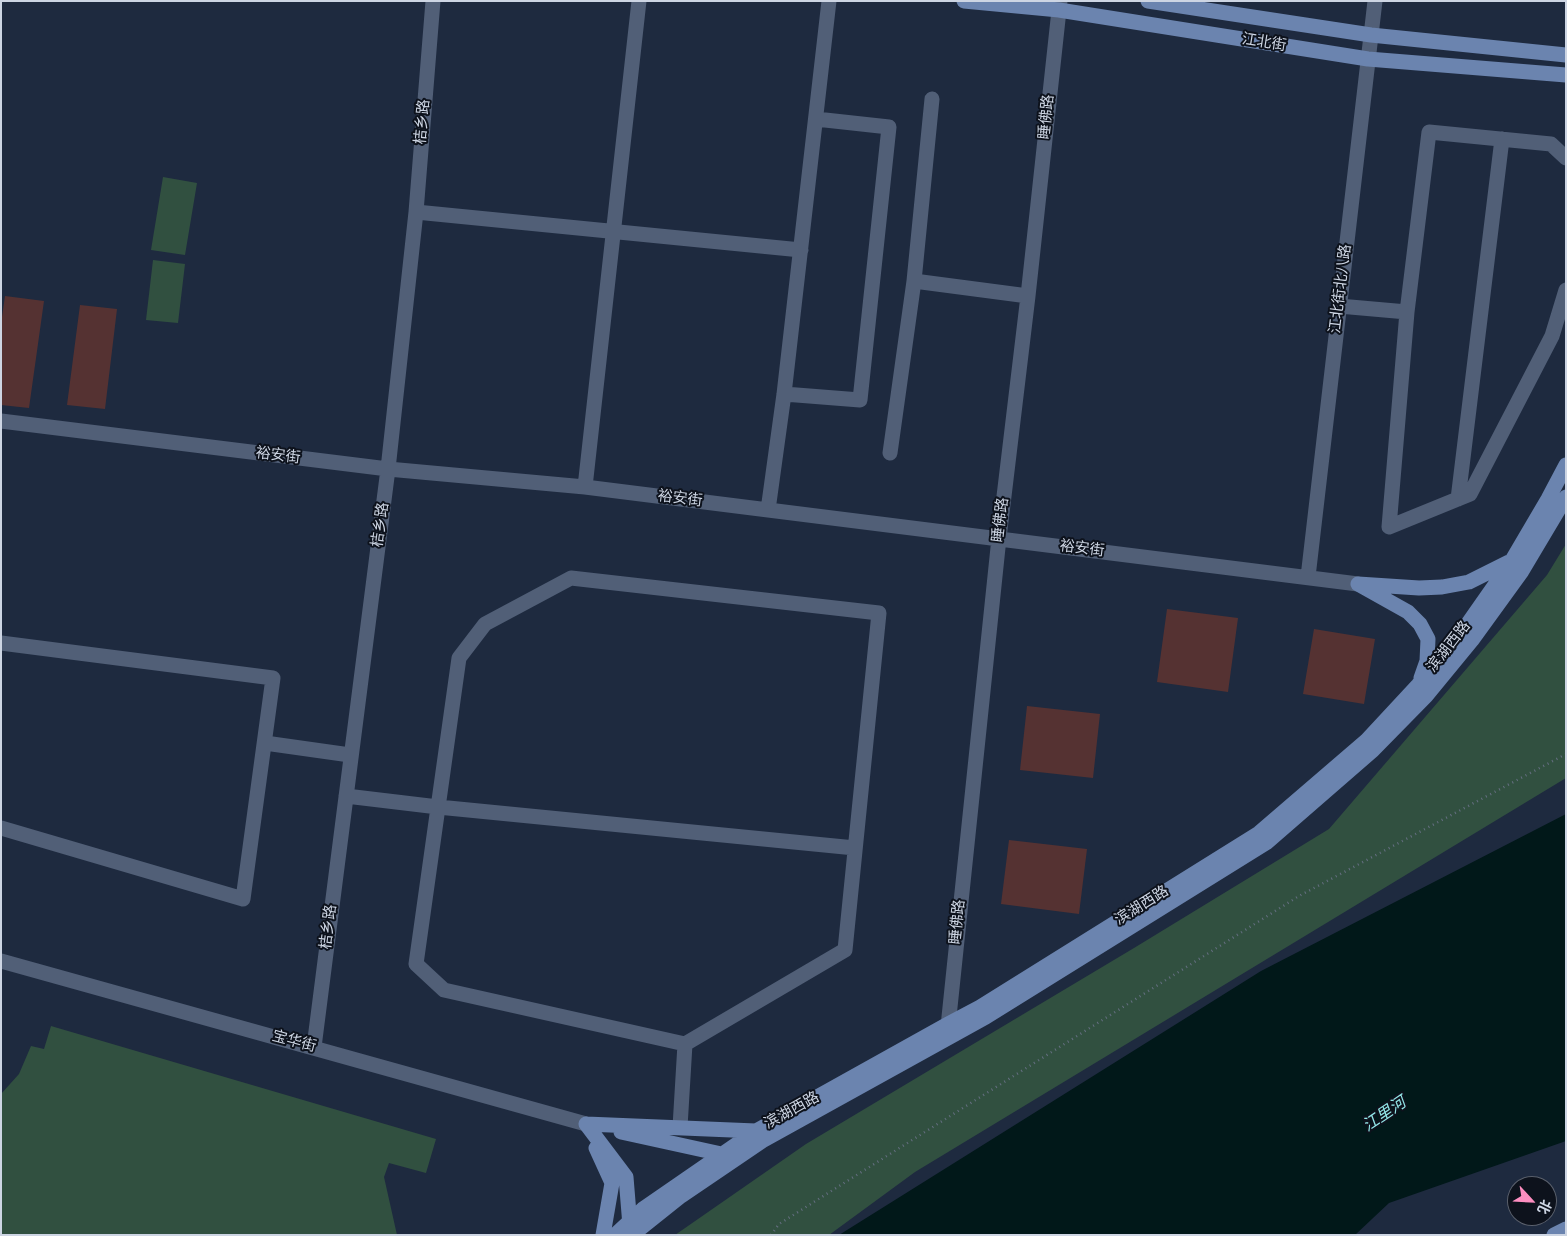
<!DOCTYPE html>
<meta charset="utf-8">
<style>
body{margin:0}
#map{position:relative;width:1567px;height:1236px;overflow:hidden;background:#1e2a3f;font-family:"Roboto Condensed","Noto Sans SC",sans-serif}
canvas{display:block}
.frame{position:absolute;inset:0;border:2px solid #cdd5e3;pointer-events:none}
.north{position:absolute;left:1507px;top:1176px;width:50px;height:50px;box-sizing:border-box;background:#0d121c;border:1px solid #5a606c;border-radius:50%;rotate:115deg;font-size:14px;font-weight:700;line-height:20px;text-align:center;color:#cdd5e3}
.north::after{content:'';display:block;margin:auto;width:18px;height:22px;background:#fd8ec0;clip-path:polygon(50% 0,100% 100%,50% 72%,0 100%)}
</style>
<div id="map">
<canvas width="1567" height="1236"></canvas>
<div class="frame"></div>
<div class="north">北</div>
</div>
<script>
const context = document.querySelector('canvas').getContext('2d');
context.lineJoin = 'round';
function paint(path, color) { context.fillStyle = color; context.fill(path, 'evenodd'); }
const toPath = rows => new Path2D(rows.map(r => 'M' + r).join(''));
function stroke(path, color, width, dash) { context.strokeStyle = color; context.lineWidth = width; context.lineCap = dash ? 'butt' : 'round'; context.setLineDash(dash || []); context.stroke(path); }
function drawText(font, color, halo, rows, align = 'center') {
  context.font = font + ' "Roboto Condensed","Noto Sans SC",sans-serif'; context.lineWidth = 4; context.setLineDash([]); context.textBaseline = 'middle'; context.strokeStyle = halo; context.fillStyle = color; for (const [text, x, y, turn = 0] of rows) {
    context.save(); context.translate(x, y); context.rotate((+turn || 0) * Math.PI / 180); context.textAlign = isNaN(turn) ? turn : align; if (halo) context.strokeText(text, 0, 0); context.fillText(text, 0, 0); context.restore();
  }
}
paint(toPath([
 [163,177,197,183,185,255,151,250],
 [153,260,185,264,178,323,146,320],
 [1566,544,1566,778,915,1172,829,1235,675,1235,806,1144,1134,948,1329,829,1547,575],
 [51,1026,436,1139,426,1173,389,1163,384,1177,397,1235,1,1235,1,1094,19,1074,31,1046,44,1049]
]), '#315040');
paint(toPath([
 [1566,814,1566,1141,1389,1203,1355,1235,839,1235,1261,971]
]), '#011819');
paint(toPath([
 [5,296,44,301,29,408,1,405,1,324],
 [80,305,117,309,105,409,67,405],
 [1167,609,1238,618,1228,692,1157,682],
 [1314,629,1375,639,1364,704,1303,694],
 [1027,706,1100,714,1093,778,1020,770],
 [1009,840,1087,849,1079,914,1001,904]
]), '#553232');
stroke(toPath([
 [771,1235,779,1224,1299,896,1566,754]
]), '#656f81', 2.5, [1, 4]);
stroke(toPath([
 [1566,158,1551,144,1429,132,1407,312,1389,527,1470,494,1552,336,1566,290],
 [416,212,801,250],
 [914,281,1028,296],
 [1339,306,1407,312],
 [784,394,860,400,889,127,816,119],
 [1,421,388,469,585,487,1358,584],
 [890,453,914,281,932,99],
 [585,487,639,1],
 [1458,499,1502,139],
 [768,510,784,394,829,1],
 [1308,577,1375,1],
 [571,578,879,613,845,950,685,1044,444,990,416,964,459,658,485,624,571,578],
 [1,643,273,678,243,899,1,828],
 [265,743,350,755],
 [346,796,438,807,855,848],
 [1,961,586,1124],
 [947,1036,999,538,1028,296,1060,1],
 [314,1047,388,469,416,212,433,1],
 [680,1127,685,1044]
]), '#515f77', 15);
stroke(toPath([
 [964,1,1059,10,1368,59,1566,75],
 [1148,1,1371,35,1566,55],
 [1421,678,1427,661,1428,639,1420,624,1408,612,1358,584,1419,588,1442,587,1469,582,1509,562],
 [586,1124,756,1131],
 [586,1124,626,1177,630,1226],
 [621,1132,726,1155],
 [596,1148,612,1183,603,1235],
 [615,1235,643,1209,756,1131,948,1024,980,1007,1259,833,1366,741,1418,685,1462,632,1511,562,1548,499,1566,465],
 [632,1235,681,1196,762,1141,986,1017,1266,843,1373,750,1426,696,1472,640,1522,571,1566,497],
 [1554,1235,1566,1229]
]), '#6b84af', 15);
drawText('15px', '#cdd5e3', '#0d121c', [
 ["江北街",1264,43,9],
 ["睡佛路",1047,117,-84],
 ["桔乡路",423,122,-85],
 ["江北街北八路",1341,289,-83],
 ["裕安街",278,456,7],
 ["裕安街",680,499,7],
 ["睡佛路",1001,520,-83],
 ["桔乡路",381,525,-82],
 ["裕安街",1082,549,7],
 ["滨湖西路",1449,647,-52],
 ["滨湖西路",1142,906,-32],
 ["睡佛路",958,922,-84],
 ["桔乡路",329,927,-83],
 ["宝华街",294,1042,15],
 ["滨湖西路",792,1111,-29]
]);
drawText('italic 16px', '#94e8ea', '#0d121c', [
 ["江里河",1385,1115,-34]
]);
</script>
